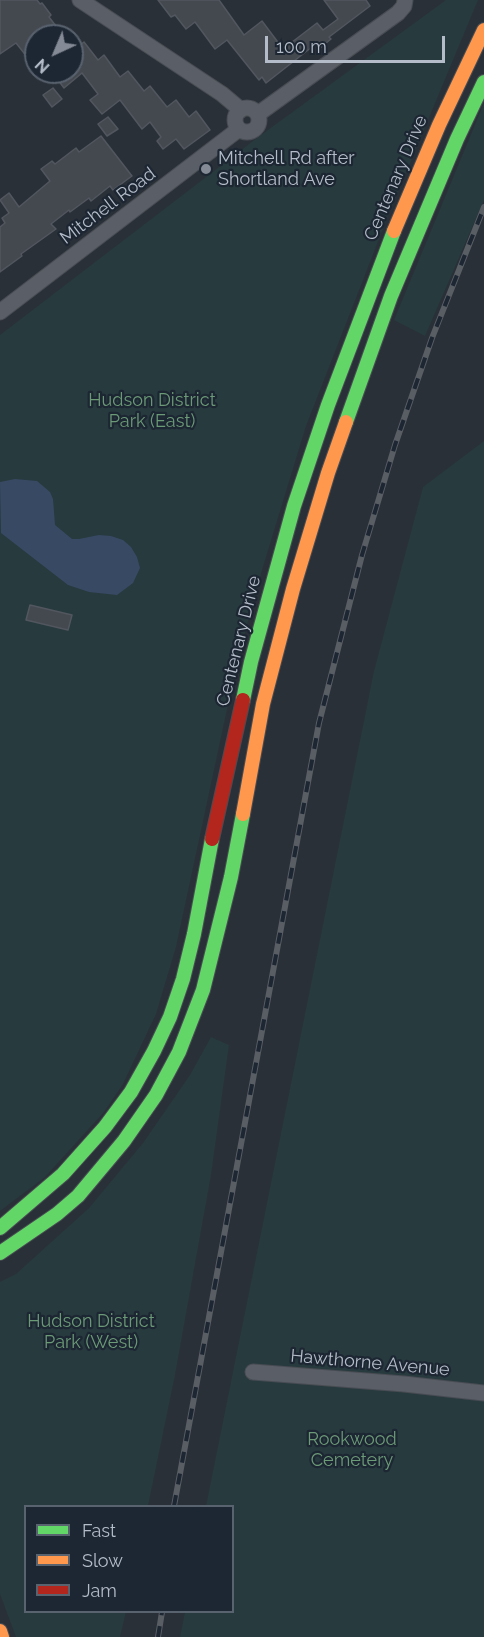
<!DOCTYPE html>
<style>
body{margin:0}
#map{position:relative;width:484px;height:1637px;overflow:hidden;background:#2a3038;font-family:Raleway,sans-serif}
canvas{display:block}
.legend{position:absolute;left:24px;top:1505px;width:210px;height:108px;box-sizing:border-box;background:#1d2633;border:2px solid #59626f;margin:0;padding:8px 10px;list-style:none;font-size:18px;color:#b4bcc9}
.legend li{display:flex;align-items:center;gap:12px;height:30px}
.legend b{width:30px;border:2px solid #59626f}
.north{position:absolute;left:24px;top:24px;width:60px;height:60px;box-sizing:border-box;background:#1d2633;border:2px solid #59626f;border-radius:50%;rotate:224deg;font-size:16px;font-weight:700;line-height:24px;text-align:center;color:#b4bcc9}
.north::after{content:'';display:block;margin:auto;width:21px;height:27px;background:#848b96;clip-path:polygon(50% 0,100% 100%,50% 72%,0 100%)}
.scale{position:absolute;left:265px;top:36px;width:180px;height:27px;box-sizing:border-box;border:3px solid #b4bcc9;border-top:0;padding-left:8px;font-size:18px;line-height:21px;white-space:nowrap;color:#b4bcc9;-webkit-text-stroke:4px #1d2633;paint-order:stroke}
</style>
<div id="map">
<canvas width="484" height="1637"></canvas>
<ul class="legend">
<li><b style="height:8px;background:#63d668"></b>Fast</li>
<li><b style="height:8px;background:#ff974d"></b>Slow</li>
<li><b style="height:8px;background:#b3261e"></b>Jam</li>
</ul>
<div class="north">N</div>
<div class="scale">100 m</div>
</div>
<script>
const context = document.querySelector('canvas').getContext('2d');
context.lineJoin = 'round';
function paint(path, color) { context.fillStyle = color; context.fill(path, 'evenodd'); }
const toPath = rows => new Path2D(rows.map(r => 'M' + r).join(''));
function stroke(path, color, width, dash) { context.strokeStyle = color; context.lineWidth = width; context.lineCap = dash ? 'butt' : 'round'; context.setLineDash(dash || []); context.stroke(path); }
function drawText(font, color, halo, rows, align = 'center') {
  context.font = font + ' Raleway,sans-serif'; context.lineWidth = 4.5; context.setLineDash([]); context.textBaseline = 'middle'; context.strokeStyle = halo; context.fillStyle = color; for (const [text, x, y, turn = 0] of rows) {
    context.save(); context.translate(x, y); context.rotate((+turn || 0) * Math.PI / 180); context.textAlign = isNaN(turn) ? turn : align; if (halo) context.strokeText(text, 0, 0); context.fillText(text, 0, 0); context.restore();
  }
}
paint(toPath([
 [446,0,478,0,388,216,306,426,262,570,238,658,176,947,156,1014,123,1084,104,1112,45,1177,0,1211,0,335,257,138],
 [484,103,484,200,425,336,394,320],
 [484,441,484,1637,180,1637,185,1612,232,1612,232,1506,206,1506,374,671,423,487],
 [211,1037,229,1045,211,1175,175,1375,148,1506,26,1506,26,1612,126,1612,120,1637,16,1637,0,1594,0,1282,16,1274,89,1208,143,1143,190,1075]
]), '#273a3e');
paint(toPath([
 [15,479,37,481,50,492,53,499,55,525,72,539,79,539,99,535,111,536,123,540,131,547,137,557,140,568,133,583,117,595,89,592,68,585,1,533,0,482]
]), '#384963');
const building = toPath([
 [0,0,37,0,40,4,42,3,51,15,49,17,59,30,51,36,36,36,36,68,16,43,0,54,0,0],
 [158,0,219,0,244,35,262,21,283,49,317,23,323,30,338,19,324,0,366,0,370,6,329,37,331,39,320,48,317,43,266,83,262,77,259,80,227,40,215,49,195,22,186,29,175,15,171,17,158,0],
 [84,42,98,60,104,55,120,77,128,71,144,91,150,86,167,107,176,100,189,117,196,111,210,130,184,149,176,139,163,149,157,141,161,137,150,122,142,129,120,100,102,114,90,100,98,94,82,73,64,88,52,72,72,72,72,51,84,42],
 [53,88,62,99,52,107,43,95,53,88],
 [108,117,118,129,107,136,98,124,108,117],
 [101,136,132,176,113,190,110,186,91,201,89,198,70,212,69,210,51,224,56,229,21,254,22,256,0,272,0,227,5,223,2,218,9,213,0,200,9,193,19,207,50,181,41,169,52,161,55,164,76,148,79,152,101,136],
 [30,605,72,615,68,630,26,620,30,605]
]);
paint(building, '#444950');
stroke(building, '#52575f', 1.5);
const street = toPath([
 [80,0,222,94,241,110],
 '235 120a12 12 0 1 1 24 0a12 12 0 1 1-24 0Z',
 [258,114,398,13,404,6,405,0],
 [0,312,239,129],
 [253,1372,404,1384,484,1393]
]);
const fast = toPath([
 [346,422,391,296,457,139,484,82],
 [243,700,251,662,294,506,328,405,394,231],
 [0,1228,63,1174,105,1127,131,1092,154,1051,170,1017,183,979,194,934,212,839],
 [0,1253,57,1214,78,1196,124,1141,156,1095,179,1052,203,990,231,877,243,814]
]);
const slow = toPath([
 [394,231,439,125,484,30],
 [243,814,263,704,293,589,328,473,346,422],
 [0,1631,2,1637]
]);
const jam = toPath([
 [212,839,243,700]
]);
stroke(street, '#484c53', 17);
stroke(fast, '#484c53', 16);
stroke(slow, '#484c53', 16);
stroke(jam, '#484c53', 16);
stroke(street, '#5a5e66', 15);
stroke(fast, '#63d668', 14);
stroke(slow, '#ff974d', 14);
stroke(jam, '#b3261e', 14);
const rail = toPath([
 [174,1506,319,723,362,555,395,445,432,338,484,207],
 [158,1637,162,1612]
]);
stroke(rail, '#595d64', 6);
stroke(rail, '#1d2633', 4, [11]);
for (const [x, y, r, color] of [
 [206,169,6,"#848b96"]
]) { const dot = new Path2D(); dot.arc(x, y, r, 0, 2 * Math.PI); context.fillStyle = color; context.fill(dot); stroke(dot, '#1d2633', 2); }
drawText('18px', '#b4bcc9', '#1d2633', [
 ["Mitchell Rd after",218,159],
 ["Shortland Ave",218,180]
], 'left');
drawText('18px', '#b4bcc9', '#1d2633', [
 ["Centenary Drive",396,178,-67],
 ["Mitchell Road",108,206,-37],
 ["Centenary Drive",239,641,-76],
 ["Hawthorne Avenue",370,1363,5]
]);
drawText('18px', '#6b9a76', '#1d2633', [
 ["Hudson District",152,401],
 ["Park (East)",152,422],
 ["Hudson District",91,1322],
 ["Park (West)",91,1343],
 ["Rookwood",352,1440],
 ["Cemetery",352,1461]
]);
</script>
